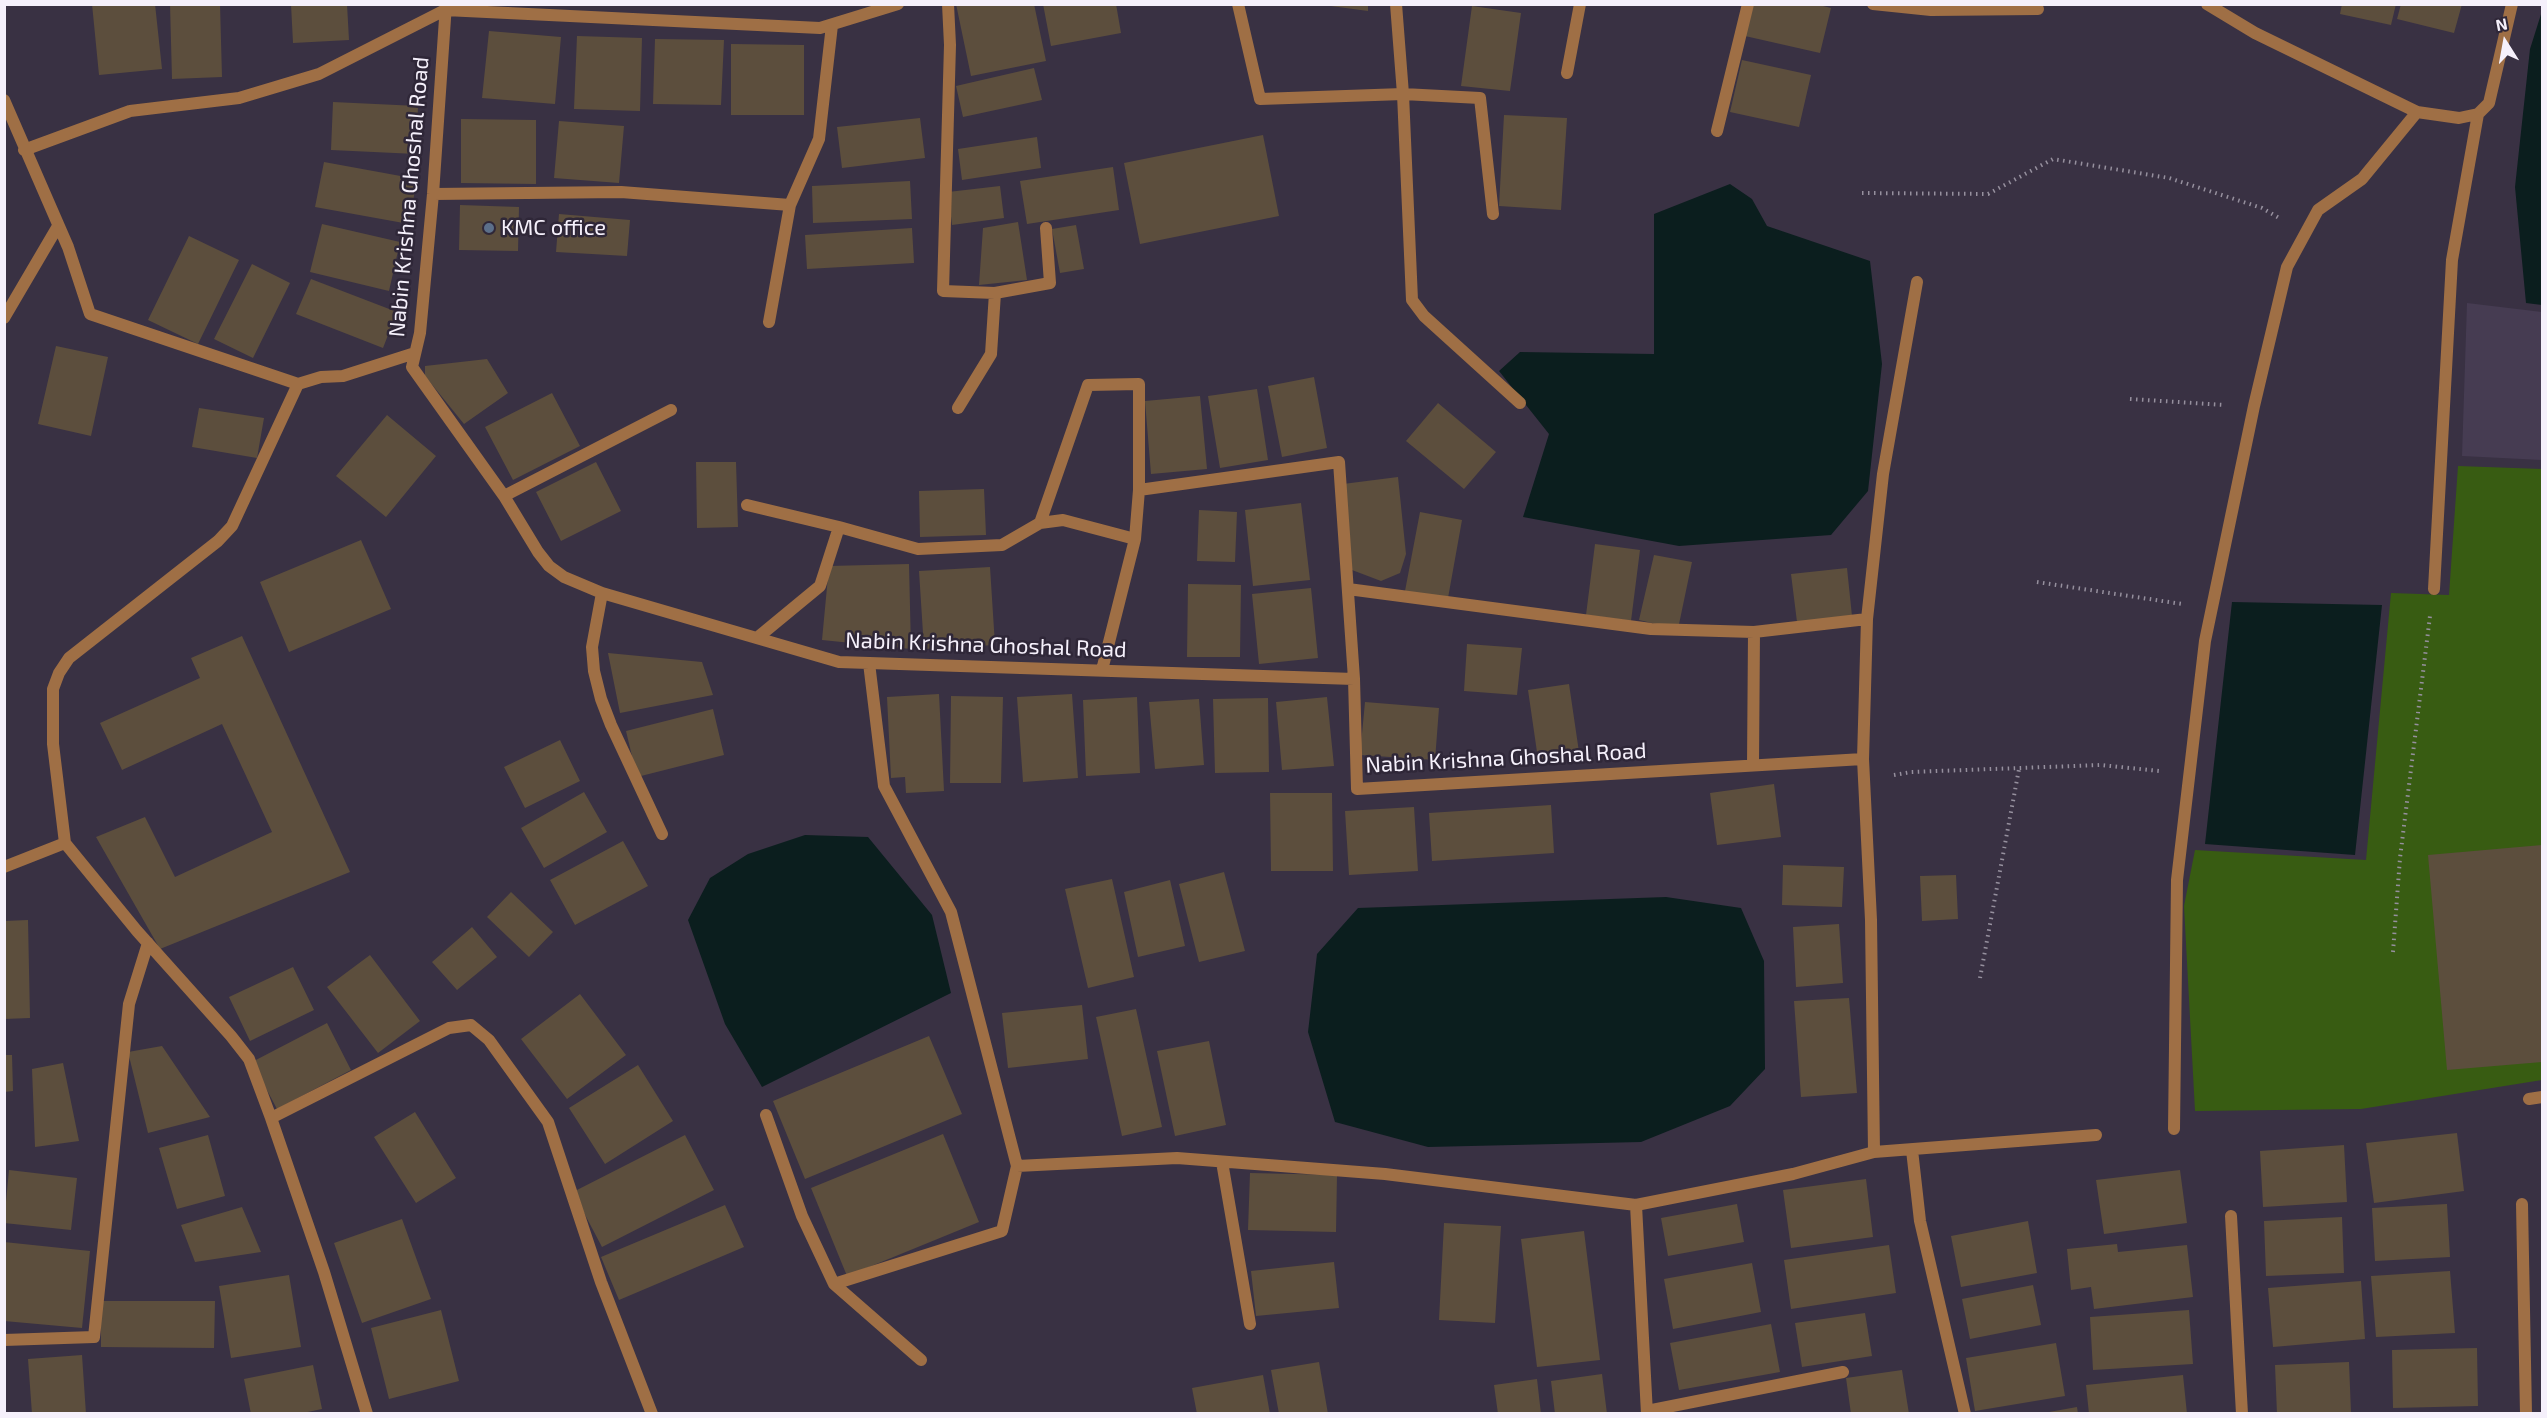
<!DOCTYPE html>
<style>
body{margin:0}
#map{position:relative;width:2547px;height:1418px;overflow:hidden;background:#393143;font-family:"Exo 2",sans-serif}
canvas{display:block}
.frame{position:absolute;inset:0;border:6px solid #f5f0fb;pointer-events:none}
.north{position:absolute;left:2475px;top:12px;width:60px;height:60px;-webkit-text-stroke:4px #2f2738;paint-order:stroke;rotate:349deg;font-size:16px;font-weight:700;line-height:24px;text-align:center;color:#f5f0fb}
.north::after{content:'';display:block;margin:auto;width:21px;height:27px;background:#f5f0fb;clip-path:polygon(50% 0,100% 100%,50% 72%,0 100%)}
</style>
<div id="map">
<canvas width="2547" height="1418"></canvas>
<div class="frame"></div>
<div class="north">N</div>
</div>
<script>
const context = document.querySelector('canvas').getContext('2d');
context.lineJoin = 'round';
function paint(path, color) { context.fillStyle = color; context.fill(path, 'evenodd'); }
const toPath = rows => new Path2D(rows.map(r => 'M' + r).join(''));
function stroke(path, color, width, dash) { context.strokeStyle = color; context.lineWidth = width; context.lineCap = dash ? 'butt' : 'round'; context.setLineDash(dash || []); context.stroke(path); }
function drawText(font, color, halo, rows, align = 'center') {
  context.font = font + ' "Exo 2",sans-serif'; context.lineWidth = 5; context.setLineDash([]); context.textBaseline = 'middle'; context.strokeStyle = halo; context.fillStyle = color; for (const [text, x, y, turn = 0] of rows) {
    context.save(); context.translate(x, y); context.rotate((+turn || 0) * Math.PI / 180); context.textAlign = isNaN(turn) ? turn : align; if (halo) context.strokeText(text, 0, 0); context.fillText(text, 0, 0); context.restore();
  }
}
paint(toPath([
 [2467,303,2542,312,2542,460,2462,456]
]), '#463c52');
paint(toPath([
 [2458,466,2542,469,2542,1080,2361,1109,2195,1111,2184,906,2195,850,2366,860,2391,593,2449,595]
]), '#385c12');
paint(toPath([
 [2542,11,2542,305,2526,303,2515,187,2530,49],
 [1730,184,1752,199,1767,226,1870,261,1882,364,1868,491,1831,535,1679,546,1523,517,1549,434,1499,371,1520,352,1654,354,1654,214],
 [2232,602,2382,605,2355,855,2205,844],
 [805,835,868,837,932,915,951,993,762,1087,725,1024,688,920,710,878,748,854],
 [1666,897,1741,908,1764,961,1765,1069,1730,1106,1641,1142,1428,1147,1335,1122,1308,1032,1317,954,1358,908]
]), '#0b1e1e');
paint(toPath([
 [92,4,155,4,162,69,99,75],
 [170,4,220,4,222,77,172,79],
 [291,4,347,4,349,40,293,43],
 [956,4,1034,4,1046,61,971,76],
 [1043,4,1116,4,1121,33,1051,46],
 [1316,4,1368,4,1368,11],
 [1753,4,1815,4,1831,8,1820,53,1745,36],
 [2342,4,2396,4,2391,25,2340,14],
 [2401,4,2462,4,2454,33,2397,19],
 [1472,6,1521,13,1510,91,1461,86],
 [489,31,561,37,555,104,482,98],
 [577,36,642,38,640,111,574,109],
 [655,39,724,40,721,105,653,104],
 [731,44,804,45,804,115,731,115],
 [1742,60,1811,75,1799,127,1730,112],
 [1034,68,1042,100,963,117,956,86],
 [333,102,418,106,416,154,331,150],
 [1504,115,1567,118,1561,210,1499,206],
 [920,118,925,158,842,168,837,127],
 [461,119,536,120,536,184,461,183],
 [559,121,624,126,619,183,554,178],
 [1263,135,1279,216,1140,244,1124,163],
 [1037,137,1041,168,962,180,958,149],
 [324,162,417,179,409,224,315,207],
 [1113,167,1119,210,1027,224,1020,181],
 [910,181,912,219,813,223,812,186],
 [1000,186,1004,218,952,225,948,192],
 [460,205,519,207,518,251,459,250],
 [559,214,630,220,627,256,556,252],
 [1018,222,1027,280,979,285,983,228],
 [322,224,400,242,389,291,310,272],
 [1076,225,1084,269,1060,273,1052,229],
 [912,228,914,263,807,269,805,235],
 [189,236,239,260,198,344,148,320],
 [252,264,290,283,253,358,214,339],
 [311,279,397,312,383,348,296,314],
 [56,346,108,357,91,436,38,424],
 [487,359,508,393,464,424,425,376,425,366],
 [1314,377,1327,448,1282,457,1268,386],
 [1257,389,1268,460,1220,468,1208,396],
 [552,393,580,446,513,480,485,427],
 [1200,396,1207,469,1151,474,1145,401],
 [1438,403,1496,452,1464,489,1406,441],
 [199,408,264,418,257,458,192,447],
 [387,415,436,456,386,517,336,476],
 [596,462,621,511,561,541,536,492],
 [696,462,736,462,738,527,697,528],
 [1398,477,1406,554,1400,573,1381,581,1352,570,1343,484],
 [984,489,986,535,920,537,919,491],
 [1301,503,1310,580,1253,586,1245,510],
 [1199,510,1237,512,1235,562,1197,561],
 [1420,512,1462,520,1448,598,1405,591],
 [361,540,391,609,289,652,260,582],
 [1595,544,1640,550,1631,621,1586,615],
 [1654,555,1692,562,1678,629,1639,620],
 [909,564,911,649,822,640,829,566],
 [990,567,995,645,924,649,919,571],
 [1847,568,1852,616,1797,622,1791,574],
 [1188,584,1241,585,1240,657,1187,657],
 [1311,588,1318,658,1259,664,1252,594],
 [242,636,350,872,160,949,96,837,145,817,175,877,272,832,222,724,122,770,100,723,200,678,191,658],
 [1467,644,1522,648,1517,695,1464,691],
 [608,653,702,662,713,695,620,713],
 [1569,684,1579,752,1538,759,1528,690],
 [939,694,944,791,906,793,905,777,891,778,887,697],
 [1072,694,1078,778,1023,782,1017,697],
 [951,696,1003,697,1001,783,950,783],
 [1137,697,1140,773,1086,776,1083,700],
 [1327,697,1334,766,1282,770,1276,702],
 [1268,698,1269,772,1215,773,1213,699],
 [1199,699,1204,765,1155,769,1149,702],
 [1365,702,1439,708,1435,760,1360,755],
 [713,709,724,755,637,777,626,731],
 [560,740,580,781,525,808,504,767],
 [1774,784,1781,837,1717,845,1710,793],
 [584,792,607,832,544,868,521,828],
 [1270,793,1332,793,1333,871,1271,871],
 [1551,805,1554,853,1432,861,1429,813],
 [1414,807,1418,871,1349,875,1345,811],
 [623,841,648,886,575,925,550,880],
 [2542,845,2542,1062,2447,1070,2428,855],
 [1783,865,1844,867,1842,907,1782,905],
 [1224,872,1245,951,1199,962,1179,884],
 [1956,875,1958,919,1922,921,1920,876],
 [1112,879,1134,977,1088,988,1065,889],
 [1170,880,1185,946,1138,957,1124,892],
 [511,892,553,932,529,957,487,917],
 [28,920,30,1018,4,1019,4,921],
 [1839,924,1843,983,1796,987,1793,927],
 [472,927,497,957,457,990,432,962],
 [370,955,420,1021,378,1053,327,987],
 [293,967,314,1010,250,1041,229,997],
 [580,994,626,1055,567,1099,521,1039],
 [1849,998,1857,1093,1801,1097,1794,1001],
 [1082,1005,1088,1059,1008,1068,1002,1013],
 [1136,1009,1162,1127,1122,1136,1096,1017],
 [327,1023,351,1070,277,1109,252,1062],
 [929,1036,962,1114,805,1179,773,1101],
 [1209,1041,1226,1125,1175,1136,1157,1051],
 [162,1046,210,1117,148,1133,128,1052],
 [4,1055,12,1055,13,1091,4,1092],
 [63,1063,79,1141,35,1147,32,1069],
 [638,1065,673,1121,605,1164,569,1108],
 [415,1112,456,1178,416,1203,374,1137],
 [2457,1133,2464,1191,2374,1203,2366,1143],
 [943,1134,979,1222,847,1276,811,1188],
 [208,1135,225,1196,177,1209,159,1148],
 [685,1135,714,1190,602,1247,573,1192],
 [2344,1145,2347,1202,2263,1207,2260,1151],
 [9,1170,77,1178,71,1230,4,1223],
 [2180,1170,2187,1223,2104,1234,2096,1180],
 [1250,1173,1337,1175,1336,1232,1248,1230],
 [1866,1179,1873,1237,1791,1248,1783,1190],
 [1737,1204,1744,1242,1668,1256,1661,1218],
 [2447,1204,2450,1257,2375,1261,2372,1208],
 [725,1205,744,1247,619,1300,601,1257],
 [242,1207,261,1252,195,1262,181,1225],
 [2342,1217,2344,1273,2266,1276,2264,1221],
 [402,1219,431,1299,362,1323,334,1243],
 [2028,1221,2037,1273,1961,1287,1951,1236],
 [1444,1223,1501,1226,1495,1323,1439,1320],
 [1584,1231,1600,1360,1537,1367,1521,1239],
 [4,1242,90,1251,82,1328,4,1321],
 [2117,1244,2118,1252,2187,1245,2193,1297,2094,1309,2091,1287,2071,1290,2067,1249],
 [1889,1245,1896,1293,1791,1309,1784,1260],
 [1334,1262,1339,1308,1256,1316,1251,1271],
 [1752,1263,1761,1312,1673,1329,1664,1279],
 [2450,1271,2455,1333,2376,1337,2371,1276],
 [289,1275,301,1347,231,1358,219,1286],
 [2361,1281,2365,1339,2273,1347,2268,1288],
 [2033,1285,2041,1325,1970,1339,1962,1299],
 [101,1301,215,1301,214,1348,101,1347],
 [441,1310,459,1381,389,1399,371,1328],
 [2189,1310,2193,1364,2093,1370,2090,1317],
 [1865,1313,1872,1356,1802,1367,1795,1323],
 [1771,1324,1780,1372,1679,1390,1670,1343],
 [2056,1343,2065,1396,1975,1411,1966,1358],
 [2477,1348,2478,1406,2393,1408,2392,1350],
 [82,1355,86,1414,32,1414,28,1359],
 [1319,1362,1328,1414,1279,1414,1271,1370],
 [2349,1362,2351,1413,2277,1414,2275,1365],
 [313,1365,322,1409,298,1414,251,1414,244,1379],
 [1902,1370,1909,1414,1851,1414,1846,1378],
 [1602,1374,1607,1414,1555,1414,1551,1381],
 [1263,1375,1270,1414,1197,1414,1192,1388],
 [2183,1375,2187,1414,2089,1414,2086,1385],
 [1537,1379,1541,1414,1498,1414,1494,1385],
 [2077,1407,2078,1414,2049,1414,2049,1412]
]), '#5c4e3d');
stroke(toPath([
 [1862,193,1988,194,2053,159,2169,178,2262,208,2279,218],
 [2130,399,2225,405],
 [2037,582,2182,604],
 [1894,775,1911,772,2101,765,2159,771],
 [2393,952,2400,858,2430,616],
 [1980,978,2019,769]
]), '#96909e', 4, [1.5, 4.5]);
stroke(toPath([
 [446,4,433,194,420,333,412,367,504,496,538,552,549,566,564,577,602,593,839,662,1354,679,1357,789,1863,759],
 [948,4,950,45,943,291,995,293,1050,283,1046,228],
 [1238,4,1260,99,1403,94,1480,98,1493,214],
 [1396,4,1403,94,1412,300,1424,316,1520,403],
 [1873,4,1931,10,2038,9],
 [2207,4,2255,33,2417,112,2459,118,2478,114],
 [1567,73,1580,4],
 [4,100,68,247,90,314,298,384,321,377,343,376,415,353],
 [1717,131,1748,4],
 [24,150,130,111,239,98,319,74,445,10,820,28,898,4],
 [433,194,621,192,790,205],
 [4,318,58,226],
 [769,322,790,205,819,139,832,25],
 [298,384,232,526,218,541,69,658,59,673,53,689,53,744,65,843,137,931,231,1036,249,1059,271,1118,324,1272,367,1414],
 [958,408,991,354,995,293],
 [504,496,671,410],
 [747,505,839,527,918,549,1002,545,1040,523,1063,520,1135,539],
 [1040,523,1088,385,1139,384,1139,490],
 [1348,589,1651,629,1754,632],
 [2434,589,2452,260,2478,114,2489,103,2512,4],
 [602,593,592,647,594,671,601,699,611,725,662,834],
 [757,638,820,586,839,527],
 [869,663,884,786,951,912,1017,1166,1177,1158,1385,1174,1636,1205],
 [1102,670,1135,539,1139,490,1339,462,1354,679],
 [1753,765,1754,632,1867,619],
 [4,867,65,843],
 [2529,1099,2542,1097],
 [766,1115,802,1216,834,1284,921,1360],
 [271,1118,449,1028,471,1025,489,1040,548,1122,601,1282,652,1414],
 [2174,1129,2177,880,2205,641,2254,406,2287,267,2318,210,2362,179,2417,112],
 [1912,1150,1920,1221,1965,1414],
 [1874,1152,1871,920,1863,759,1867,619,1883,474,1917,282],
 [1222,1162,1250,1324],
 [2522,1204,2526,1414],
 [2231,1216,2242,1414],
 [834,1284,1002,1231,1017,1166],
 [4,1340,94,1337,129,1004,148,943],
 [1647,1411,1843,1372],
 [1647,1414,1636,1205,1793,1174,1874,1152,2096,1135]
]), '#9f6f45', 12);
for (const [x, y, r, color] of [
 [489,228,6,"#5c6f8a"]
]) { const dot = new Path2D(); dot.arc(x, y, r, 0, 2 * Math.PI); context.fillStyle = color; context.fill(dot); stroke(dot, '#2f2738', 2); }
drawText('22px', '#f5f0fb', '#2f2738', [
 ["Nabin Krishna Ghoshal Road",409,197,-85],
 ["Nabin Krishna Ghoshal Road",986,645,2],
 ["Nabin Krishna Ghoshal Road",1506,758,-3]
]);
drawText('22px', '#f5f0fb', '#2f2738', [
 ["KMC office",501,228]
], 'left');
</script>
